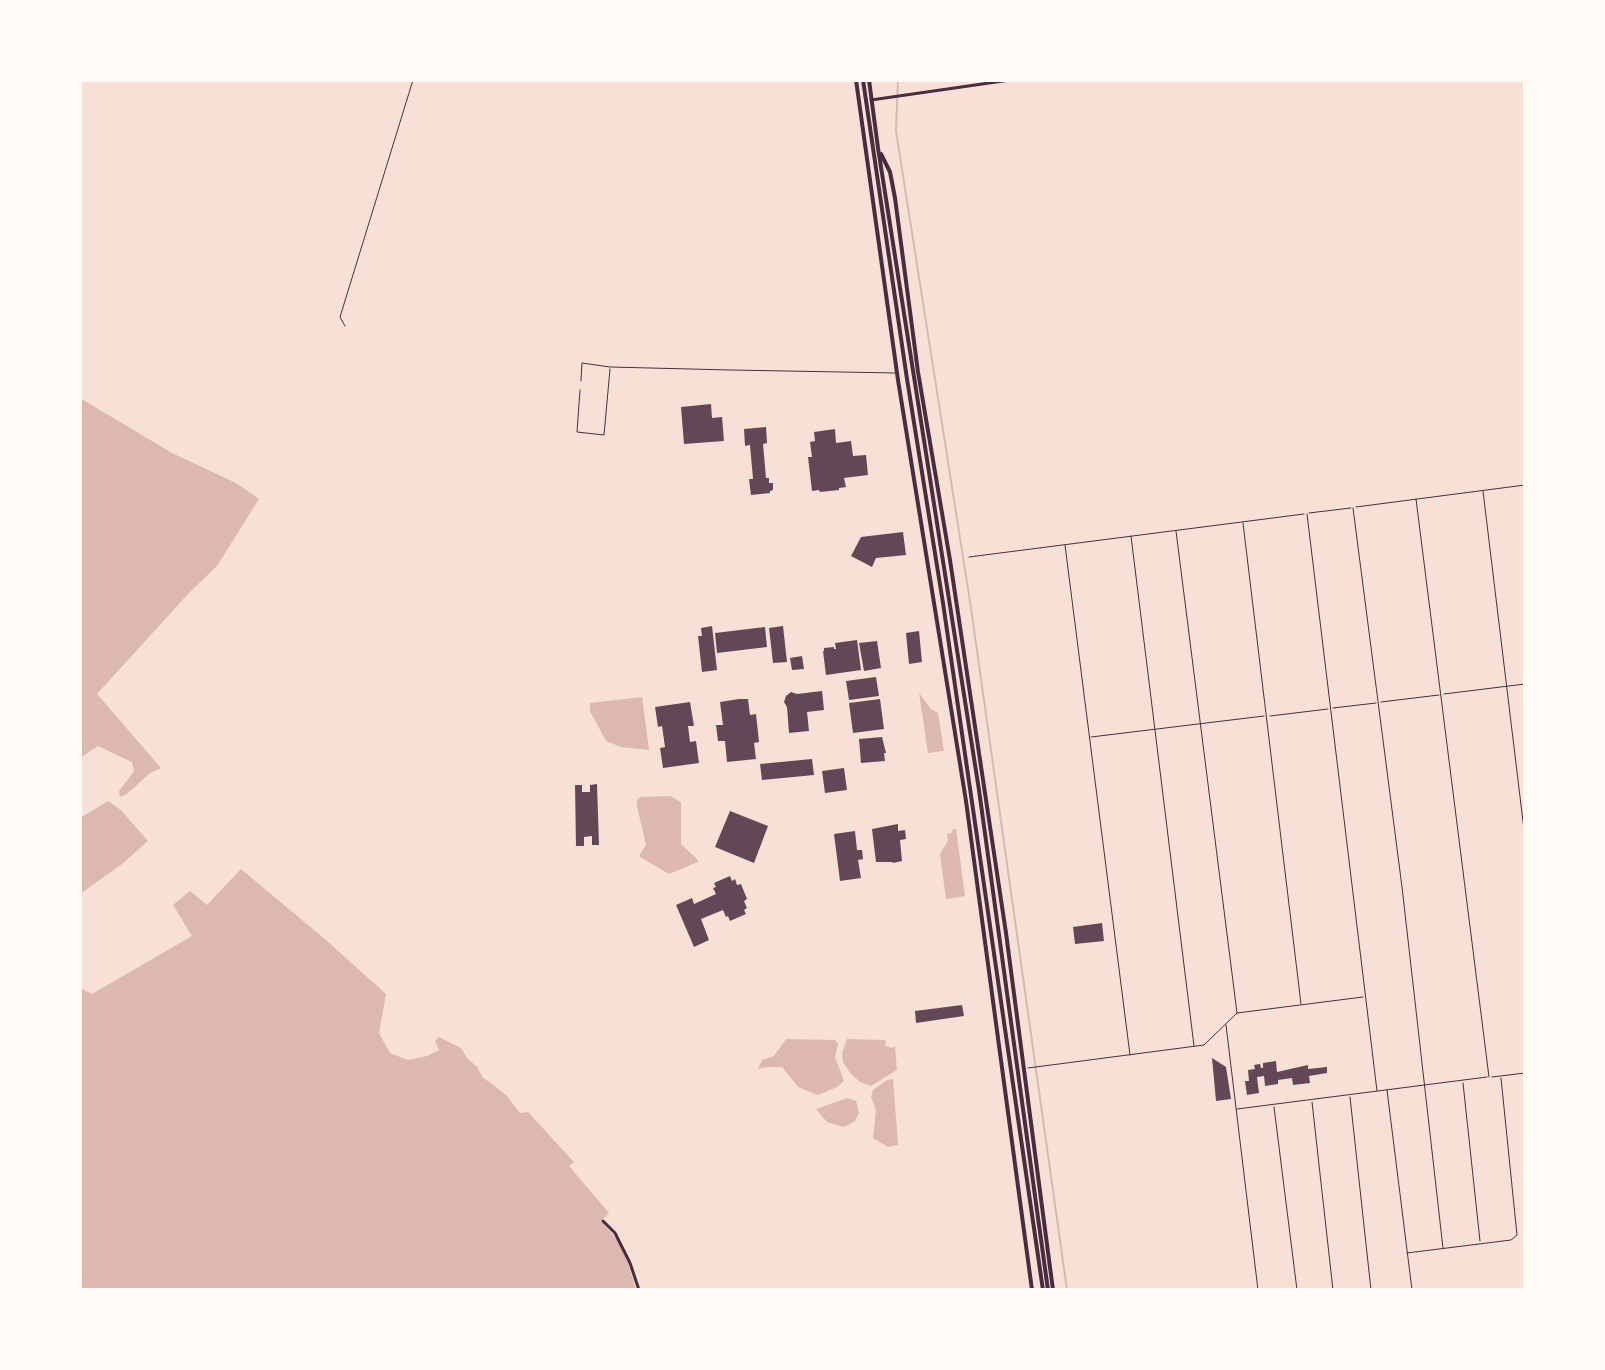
<!DOCTYPE html>
<style>
body{margin:0}
#map{position:relative;width:1605px;height:1370px;overflow:hidden;background:#f7e1d7;font-family:"Archivo Narrow",sans-serif}
canvas{display:block}
.frame{position:absolute;inset:0;border:82px solid #fffaf5;pointer-events:none}
</style>
<div id="map">
<canvas width="1605" height="1370"></canvas>
<div class="frame"></div>
</div>
<script>
const context = document.querySelector('canvas').getContext('2d');
context.lineJoin = 'round';
function paint(path, color) { context.fillStyle = color; context.fill(path, 'evenodd'); }
const toPath = rows => new Path2D(rows.map(r => 'M' + r).join(''));
function stroke(path, color, width, dash) { context.strokeStyle = color; context.lineWidth = width; context.lineCap = dash ? 'butt' : 'round'; context.setLineDash(dash || []); context.stroke(path); }
paint(toPath([
 [80,398,172,453,236,483,259,499,217,566,188,594,97,694,161,768,150,773,127,794,120,797,119,791,134,771,132,762,98,746,80,758],
 [919,693,931,709,938,713,944,751,928,753],
 [642,697,649,750,621,747,606,741,590,711,590,703],
 [670,796,681,802,681,844,697,859,698,862,669,874,640,857,640,854,646,845,637,806,637,800,640,797],
 [108,801,121,810,148,841,122,864,80,894,80,818],
 [953,829,956,829,965,896,946,899,940,854,948,841,947,834,952,833],
 [241,869,326,940,386,994,379,1033,390,1053,408,1060,427,1056,439,1050,435,1041,439,1037,461,1048,467,1058,477,1067,483,1078,491,1083,507,1096,520,1113,528,1112,574,1162,569,1166,609,1213,601,1221,619,1242,629,1266,636,1290,80,1290,80,988,92,994,192,936,173,905,190,891,207,905],
 [786,1039,835,1040,838,1044,835,1057,844,1081,837,1087,818,1095,798,1087,782,1067,768,1067,758,1069,762,1060,774,1056],
 [847,1039,885,1040,886,1046,892,1048,895,1046,897,1070,871,1086,860,1082,850,1073,843,1062,842,1053],
 [893,1079,898,1145,888,1147,873,1138,876,1110,871,1097,873,1090,887,1080],
 [848,1098,856,1101,859,1113,855,1121,844,1127,827,1122,816,1109]
]), '#dcb8b0');
stroke(toPath([
 [898,80,896,131,971,608,1067,1290]
]), '#dcb8b0', 2);
paint(toPath([
 [711,404,712,418,722,417,724,441,684,444,681,407],
 [766,427,767,443,763,444,766,478,769,478,769,483,773,483,773,490,770,491,770,493,751,495,749,479,753,479,750,445,745,446,744,429],
 [835,429,836,443,851,441,853,456,866,455,868,475,844,478,846,487,839,488,839,490,820,492,819,490,812,491,808,457,812,457,810,442,815,441,814,432],
 [903,532,906,555,876,558,872,567,851,556,861,537],
 [712,626,717,670,702,672,698,636,702,636,701,628],
 [783,626,787,662,773,663,769,628],
 [765,627,767,647,717,653,715,633],
 [919,631,922,662,909,664,906,633],
 [857,640,861,670,826,675,823,651,824,651,824,648,834,647,834,649,836,649,835,643],
 [877,641,881,668,864,671,859,643],
 [802,656,804,669,792,670,790,658],
 [876,677,879,696,849,700,846,681],
 [822,691,824,710,807,712,809,731,789,733,787,707,784,702,786,696,791,692,797,694],
 [739,699,748,699,750,715,756,714,759,742,754,743,756,759,727,762,725,741,718,741,716,725,723,725,720,702],
 [880,699,884,729,853,733,849,703],
 [690,702,694,726,688,726,690,742,696,741,699,763,663,768,660,748,665,747,662,726,658,727,655,707],
 [882,737,886,753,884,753,885,761,861,763,859,739],
 [812,759,814,775,762,780,760,764],
 [844,768,847,790,825,793,822,771],
 [597,784,599,845,592,845,592,836,584,837,584,846,576,846,575,785,582,785,582,792,590,792,590,785],
 [730,811,768,826,754,863,715,847],
 [898,824,898,831,905,830,906,839,900,840,902,861,893,863,892,862,876,862,872,829],
 [855,831,857,850,862,850,863,859,858,860,861,878,840,881,834,834],
 [730,876,732,881,735,879,737,885,741,884,747,899,744,901,747,908,744,910,746,914,730,921,728,916,726,917,723,910,701,919,709,940,694,947,676,905,692,898,694,904,716,894,713,888,716,887,714,883],
 [1102,923,1104,941,1075,944,1073,927],
 [962,1005,964,1016,916,1023,915,1011],
 [1212,1058,1226,1067,1231,1099,1216,1101],
 [1276,1061,1277,1072,1308,1065,1308,1069,1327,1067,1327,1073,1309,1076,1310,1083,1293,1085,1292,1078,1278,1080,1278,1084,1265,1086,1264,1076,1257,1077,1259,1093,1247,1095,1245,1081,1249,1081,1248,1070,1255,1069,1254,1065,1260,1064,1261,1068,1263,1068,1263,1063]
]), '#644757');
stroke(toPath([
 [345,326,340,317,413,80],
 [581,381,582,363,610,367,731,370,896,373],
 [580,390,577,432,604,435,610,369],
 [1483,491,1525,838],
 [1416,499,1489,1077],
 [1356,507,1525,485],
 [1353,508,1402,887,1443,1248],
 [1309,513,1351,508],
 [1307,514,1377,1091],
 [1243,523,1301,1004],
 [1176,531,1237,1013],
 [1131,536,1194,1046],
 [1065,545,1130,1055],
 [969,557,1304,514],
 [1444,694,1525,684],
 [1381,702,1439,695],
 [1333,708,1376,703],
 [1270,716,1328,709],
 [1091,737,1264,716],
 [1226,1025,1258,1290],
 [1028,1068,1204,1045,1237,1013,1363,997],
 [1492,1077,1525,1073],
 [1463,1083,1480,1241],
 [1387,1090,1412,1290],
 [1350,1097,1371,1290],
 [1312,1102,1333,1290],
 [1274,1107,1297,1290],
 [1237,1109,1487,1077],
 [1407,1253,1511,1240,1517,1235,1501,1078],
 [1402,1290,1411,1289]
]), '#4a2c40', 1);
stroke(toPath([
 [871,100,1010,80],
 [603,1221,615,1233,630,1263,639,1290]
]), '#4a2c40', 3);
stroke(toPath([
 [856,80,898,380,966,801,1032,1290],
 [863,80,907,379,943,603,1043,1290],
 [869,80,878,148,979,790,1048,1290],
 [881,154,890,172,895,198,918,372,950,560,1006,933,1053,1290]
]), '#4a2c40', 4);
</script>
